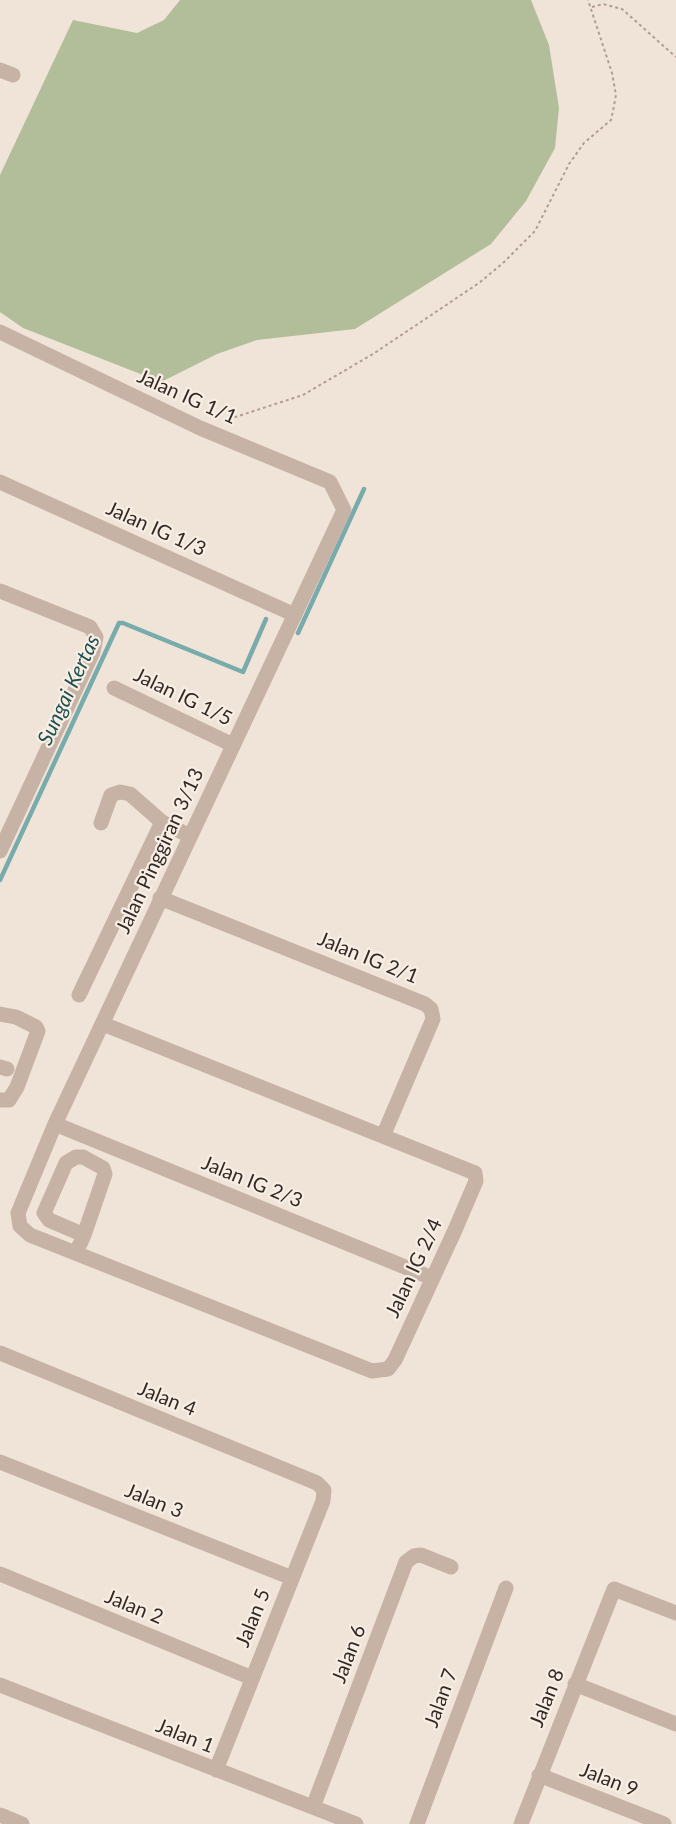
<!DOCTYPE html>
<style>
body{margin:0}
canvas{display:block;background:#f0e4d8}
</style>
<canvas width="676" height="1824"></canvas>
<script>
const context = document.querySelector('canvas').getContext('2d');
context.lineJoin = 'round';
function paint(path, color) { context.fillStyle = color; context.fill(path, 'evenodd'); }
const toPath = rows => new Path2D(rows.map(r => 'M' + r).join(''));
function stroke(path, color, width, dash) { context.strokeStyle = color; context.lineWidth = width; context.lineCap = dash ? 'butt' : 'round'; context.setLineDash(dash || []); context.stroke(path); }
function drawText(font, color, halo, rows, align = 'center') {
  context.font = font + ' Lato,sans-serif'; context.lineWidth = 4.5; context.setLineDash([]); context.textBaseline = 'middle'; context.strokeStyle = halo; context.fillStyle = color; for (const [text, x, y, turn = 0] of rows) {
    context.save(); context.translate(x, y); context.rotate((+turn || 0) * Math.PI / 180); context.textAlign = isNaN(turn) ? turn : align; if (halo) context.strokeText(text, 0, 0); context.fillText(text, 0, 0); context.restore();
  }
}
paint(toPath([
 [180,0,531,0,549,45,559,108,555,148,526,201,491,244,355,329,257,340,217,354,161,382,23,328,0,312,0,175,73,20,137,33,164,20]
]), '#b2be99');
stroke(toPath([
 [298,633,364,489],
 [0,880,119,623,123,623,243,672,266,619]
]), '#78abab', 4.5);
stroke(toPath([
 [592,7,603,4,622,9,676,57],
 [223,421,303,395,373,354,479,283,503,263,535,231,569,164,584,143,611,120,613,111,616,95,612,73,588,0]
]), '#b39d8f', 2, [3, 3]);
stroke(toPath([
 [0,70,13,75],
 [0,332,200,428,330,482,344,510,55,1124,18,1213,20,1226,30,1235,372,1371,388,1369,395,1360,455,1230,476,1181,475,1173,103,1024],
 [0,482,295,615],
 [0,591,90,627,96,637,93,652,0,851],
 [114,688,233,745],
 [162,822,190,836],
 [160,898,425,1004,431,1009,433,1019,383,1136],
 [79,995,162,822,130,794,120,792,111,795,101,823],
 [0,1014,16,1017,36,1027,38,1031,17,1087,9,1100,0,1100],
 [0,1067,7,1069],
 [55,1124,432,1278],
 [76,1253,84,1235,105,1174,103,1168,83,1157,76,1157,66,1163,44,1213,49,1220,84,1235],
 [0,1353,317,1483,324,1490,323,1501,216,1770],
 [0,1462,292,1578],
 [0,1574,252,1678],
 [575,1684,676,1724],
 [0,1685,356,1824],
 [539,1775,664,1824],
 [313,1807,406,1562,414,1556,421,1555,451,1567],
 [0,1815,22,1824],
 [417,1824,506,1588],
 [521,1824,614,1589,676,1613]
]), '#c7b3a5', 15);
drawText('20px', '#332a26', '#f8eee4', [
 ["Jalan IG 1/1",187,397,24],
 ["Jalan IG 1/3",156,529,24],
 ["Jalan IG 1/5",183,697,26],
 ["Jalan Pinggiran 3/13",160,851,-65],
 ["Jalan IG 2/1",368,958,22],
 ["Jalan IG 2/3",252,1182,22],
 ["Jalan IG 2/4",414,1268,-65],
 ["Jalan 4",167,1399,22],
 ["Jalan 3",154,1501,22],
 ["Jalan 2",134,1607,22],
 ["Jalan 5",253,1618,-68],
 ["Jalan 6",349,1654,-69],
 ["Jalan 7",441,1698,-70],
 ["Jalan 8",547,1698,-68],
 ["Jalan 1",185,1736,22],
 ["Jalan 9",609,1780,21]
]);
drawText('italic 21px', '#1d5052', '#f8eee4', [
 ["Sungai Kertas",69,690,-65]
]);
</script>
